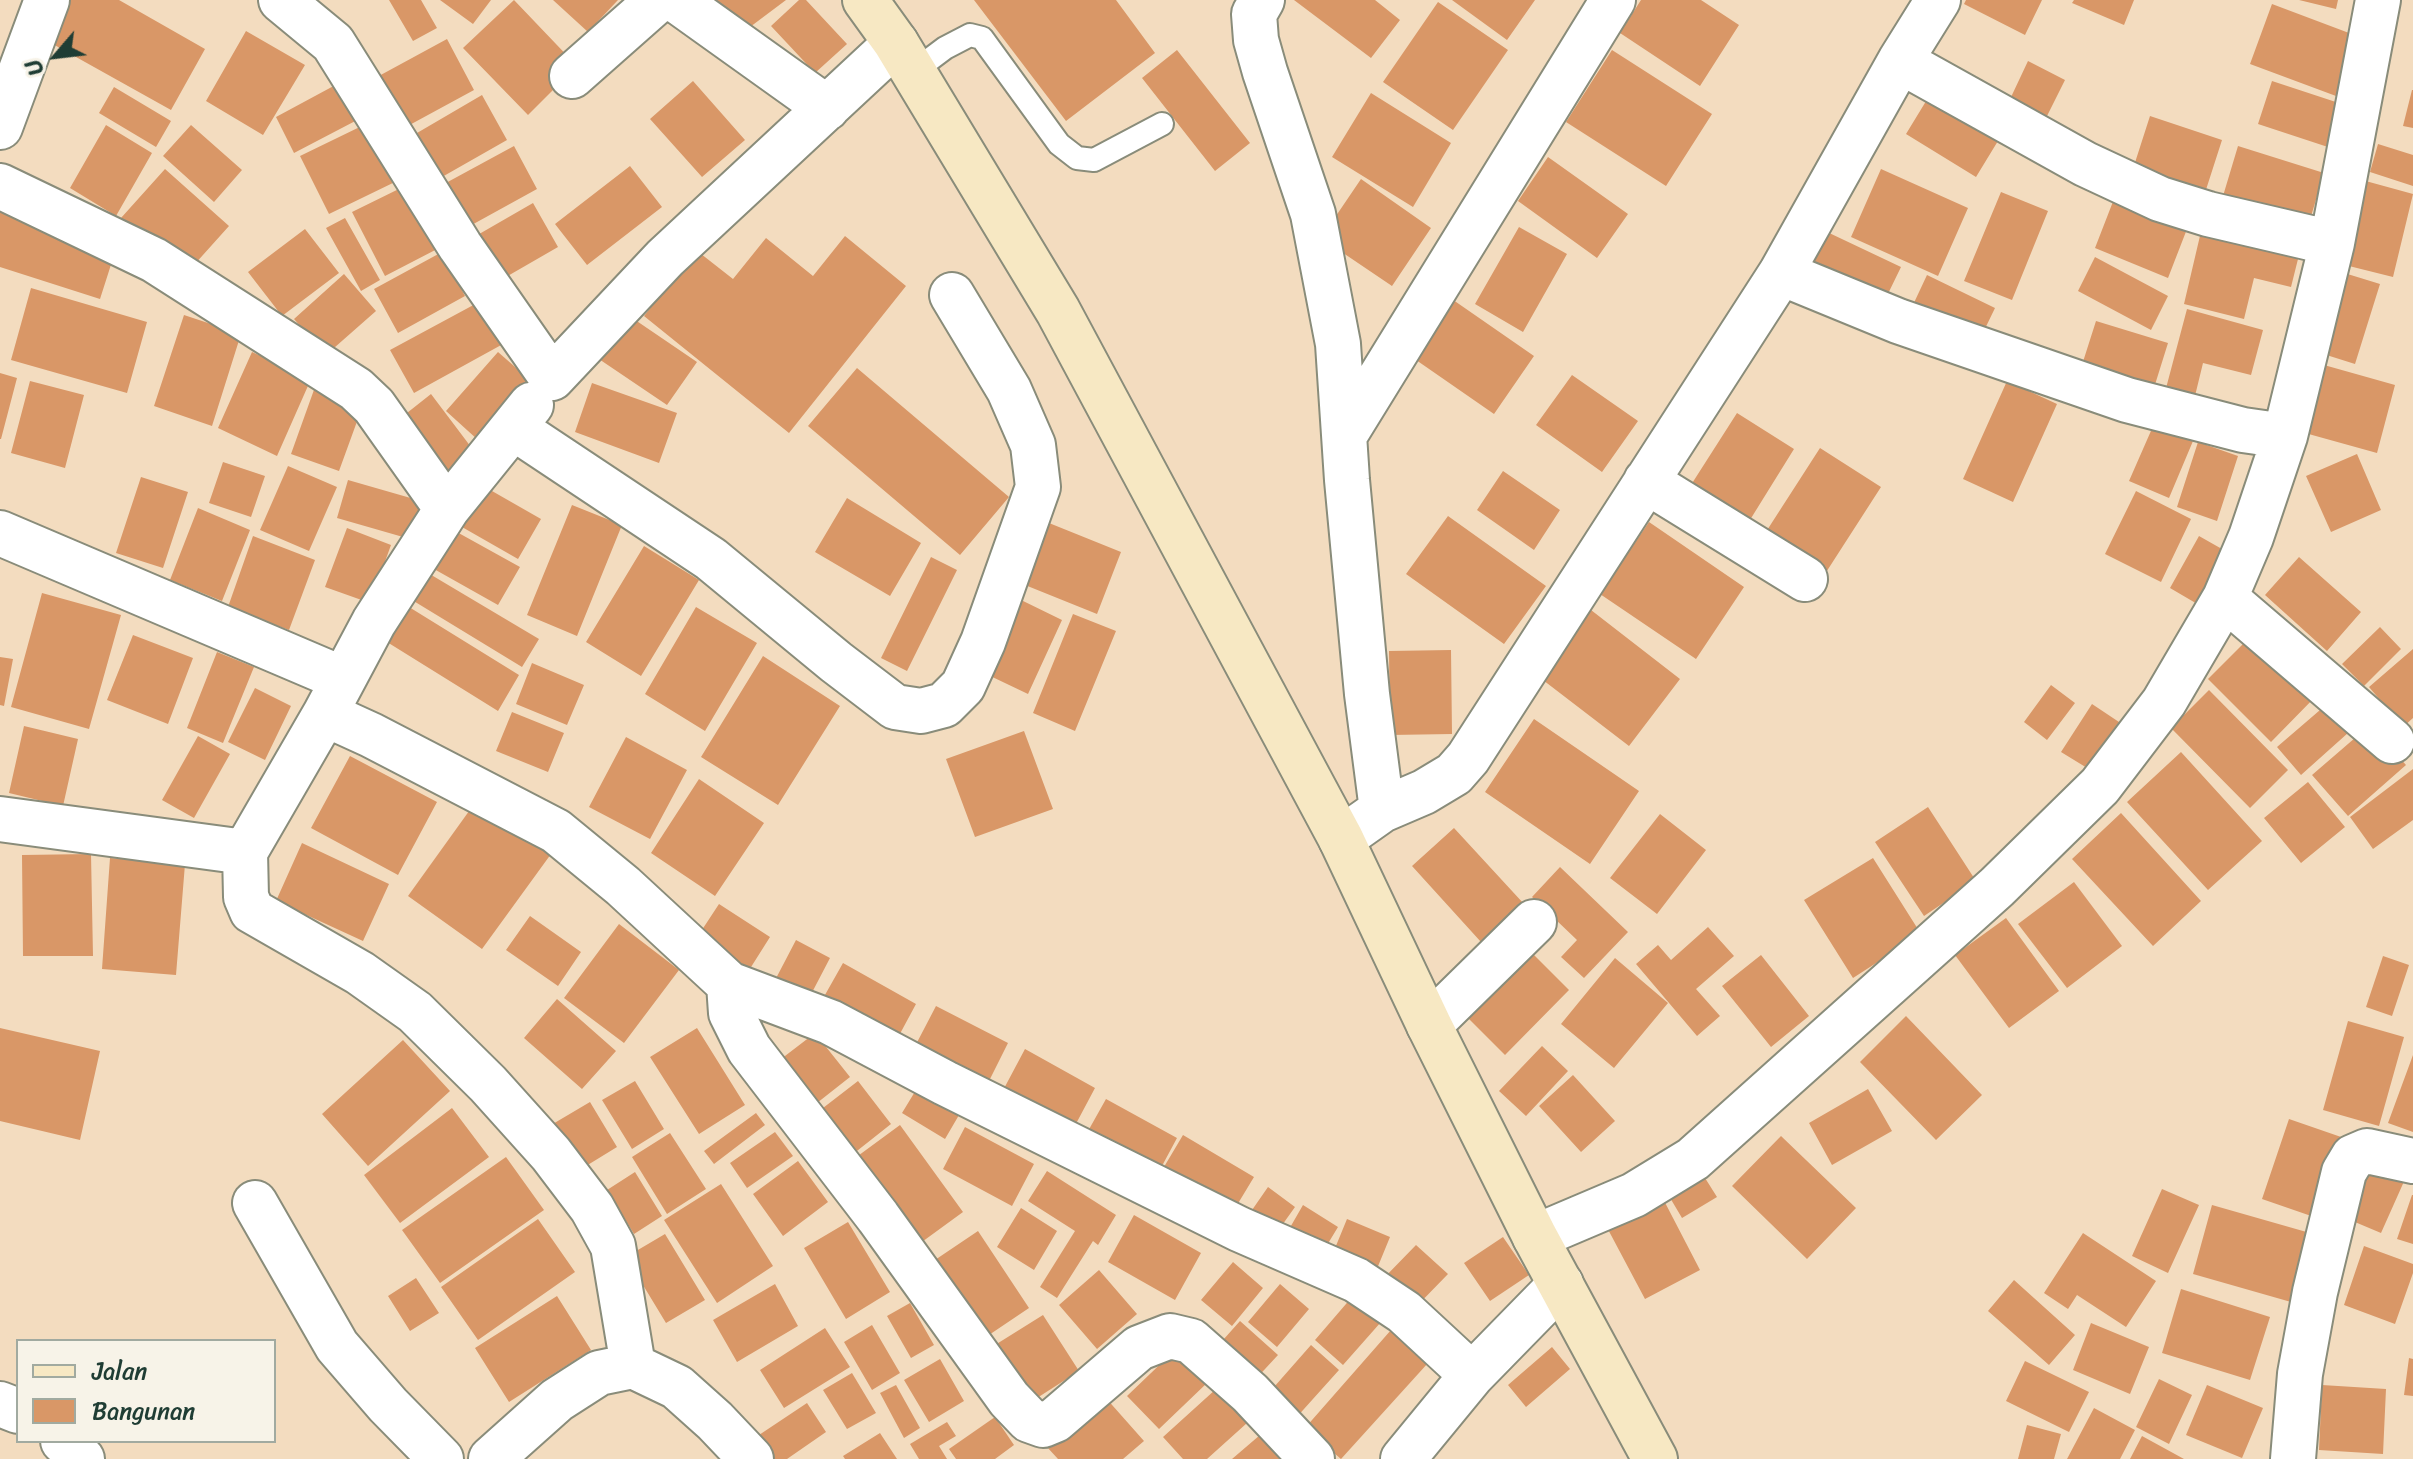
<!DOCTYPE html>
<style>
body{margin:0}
#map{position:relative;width:2413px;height:1459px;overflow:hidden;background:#f3dcbf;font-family:Sriracha,sans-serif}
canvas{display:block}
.legend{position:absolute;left:16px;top:1339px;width:260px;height:104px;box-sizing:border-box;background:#f7f3e8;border:2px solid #a1aaa0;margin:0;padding:10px 14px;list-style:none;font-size:24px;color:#1f3d34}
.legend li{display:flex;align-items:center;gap:16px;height:40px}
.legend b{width:40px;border:2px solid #a1aaa0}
.north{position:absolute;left:16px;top:16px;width:80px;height:80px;-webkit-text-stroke:6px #f7f3e8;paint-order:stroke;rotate:242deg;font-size:22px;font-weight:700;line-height:32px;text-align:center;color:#1f3d34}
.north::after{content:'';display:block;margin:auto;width:28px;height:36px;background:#1f3d34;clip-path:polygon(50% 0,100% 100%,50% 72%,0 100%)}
</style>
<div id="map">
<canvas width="2413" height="1459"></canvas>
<ul class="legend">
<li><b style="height:10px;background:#f7e8c3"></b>Jalan</li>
<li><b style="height:22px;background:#d99767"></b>Bangunan</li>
</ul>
<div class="north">U</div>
</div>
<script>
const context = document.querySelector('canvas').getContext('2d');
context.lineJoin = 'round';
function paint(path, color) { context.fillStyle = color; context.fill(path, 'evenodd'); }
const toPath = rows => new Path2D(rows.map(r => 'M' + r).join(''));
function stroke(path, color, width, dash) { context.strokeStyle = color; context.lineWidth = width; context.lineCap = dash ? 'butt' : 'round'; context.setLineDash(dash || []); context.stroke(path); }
paint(toPath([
 [64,0,119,0,205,49,171,110,42,38],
 [389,0,421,0,437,28,413,41],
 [440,0,491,0,473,24],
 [514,0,577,66,528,115,463,48],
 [553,0,618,0,588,32],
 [716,0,786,0,742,33],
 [799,0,806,0,847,44,815,73,771,26],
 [974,0,1116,0,1155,53,1066,121],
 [1294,0,1375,0,1400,20,1371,58],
 [1452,0,1535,0,1507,40],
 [1641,0,1701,0,1739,25,1700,86,1620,33],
 [1966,0,2042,0,2025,35,1964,4],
 [2074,0,2134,0,2124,25,2072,3],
 [2299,0,2338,0,2336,9],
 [1438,2,1508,50,1453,130,1383,82],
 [2272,4,2357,36,2336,96,2250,64],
 [246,31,305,65,263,135,206,101],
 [447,39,474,90,404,128,377,77],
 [1177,50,1250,143,1215,171,1142,78],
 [1612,50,1712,114,1666,186,1566,122],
 [2028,61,2065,80,2040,130,2004,112],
 [693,81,745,140,702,177,650,119],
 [2272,81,2351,107,2337,150,2258,124],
 [341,82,361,118,294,153,276,117],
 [114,87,171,121,156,147,99,113],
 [2412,90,2413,90,2413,128,2403,126],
 [1371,93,1451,143,1413,207,1332,157],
 [1931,93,2001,136,1976,177,1906,134],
 [482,95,507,140,442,177,417,133],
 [2150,116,2222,140,2203,199,2131,175],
 [370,122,399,180,329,214,300,156],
 [106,125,152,153,116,216,70,188],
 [191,125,242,170,214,202,163,156],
 [2378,144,2413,155,2413,186,2370,172],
 [514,146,537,189,468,227,444,184],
 [2238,146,2324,173,2306,233,2220,206],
 [1548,157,1628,214,1597,258,1518,201],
 [630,166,662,207,587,265,555,224],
 [165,169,229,226,185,275,121,218],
 [1881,169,1968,208,1938,276,1851,237],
 [1361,179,1431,228,1392,286,1321,238],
 [2362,180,2413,194,2393,277,2341,264],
 [409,184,441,247,385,276,352,212],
 [2001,192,2048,211,2012,300,1964,281],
 [2114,199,2187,229,2168,278,2095,248],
 [533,203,558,247,499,281,474,237],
 [0,211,116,249,100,299,0,267],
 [345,218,380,280,361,291,326,228],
 [2203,223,2301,247,2291,287,2254,278,2244,319,2184,304],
 [1519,227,1567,254,1523,332,1475,304],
 [305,229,339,273,282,316,248,272],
 [1825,231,1901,267,1883,304,1807,268],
 [845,236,906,286,789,433,644,316,696,250,733,279,766,238,813,276],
 [442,252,465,296,398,333,374,289],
 [2095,257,2168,296,2151,330,2078,291],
 [2341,272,2380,284,2355,364,2317,352],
 [344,274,376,311,326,355,294,319],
 [1927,275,1995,308,1980,339,1912,307],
 [31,288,147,322,127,393,11,360],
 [1446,295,1534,356,1494,414,1406,353],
 [479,302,503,344,414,393,390,350],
 [2187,309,2263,330,2251,375,2203,363,2194,400,2165,392],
 [622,311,697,362,667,405,593,355],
 [184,315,241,334,212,426,154,406],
 [2096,321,2168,343,2153,391,2081,368],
 [252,352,311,379,277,456,218,428],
 [498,352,530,380,478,440,446,411],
 [2324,365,2395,385,2377,453,2305,433],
 [857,368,1009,497,960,555,808,426],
 [0,373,17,378,1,439,0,439],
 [1572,375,1638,421,1602,472,1536,425],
 [30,381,84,395,65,468,11,453],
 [2007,381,2057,404,2013,502,1963,479],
 [592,383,677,413,659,463,575,432],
 [315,387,363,405,339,471,291,454],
 [431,394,477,455,438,484,393,424],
 [1737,413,1794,449,1740,536,1682,499],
 [2154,424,2193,441,2169,498,2129,481],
 [2198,442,2238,456,2217,521,2177,507],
 [1820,448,1881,487,1823,577,1762,538],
 [2357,454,2381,510,2331,532,2306,476],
 [223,462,265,476,251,517,209,503],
 [288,466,337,487,309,551,260,530],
 [1503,471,1560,510,1534,550,1477,510],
 [141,477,188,492,163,568,116,553],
 [348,480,421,501,410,539,337,518],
 [485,487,541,519,518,559,462,527],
 [2136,491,2191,519,2161,582,2105,554],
 [847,498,921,543,890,596,815,552],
 [572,505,622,525,577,636,527,615],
 [198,508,250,530,222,601,170,580],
 [1448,516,1546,586,1504,644,1406,574],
 [1649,522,1744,587,1696,659,1600,594],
 [1049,523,1121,552,1097,614,1025,585],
 [347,528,391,545,370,603,325,587],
 [455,531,520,567,498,605,434,569],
 [253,536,315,560,289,630,228,607],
 [2199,536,2229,553,2199,605,2170,588],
 [644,546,699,580,641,676,586,642],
 [931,557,957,570,907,671,881,658],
 [2299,557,2361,612,2327,651,2265,595],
 [428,573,539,639,522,667,412,600],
 [42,593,121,615,89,729,11,707],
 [1019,599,1062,620,1028,694,984,673],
 [409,607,519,675,498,711,387,642],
 [696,607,757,643,705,731,645,694],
 [1591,610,1680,679,1629,746,1539,677],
 [1073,614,1116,631,1075,731,1033,713],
 [2380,627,2401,649,2364,686,2342,664],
 [2256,631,2318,694,2271,742,2208,679],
 [133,635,193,658,168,724,107,700],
 [2413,649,2413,718,2403,727,2369,687],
 [1451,650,1452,734,1390,735,1389,651],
 [217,652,254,667,223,743,187,728],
 [763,656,840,706,778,805,701,757],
 [0,657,13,659,4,706,0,705],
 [532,663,584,685,567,725,516,704],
 [2051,685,2075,703,2047,740,2024,722],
 [255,688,291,706,265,760,228,742],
 [2209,690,2288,770,2250,808,2171,728],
 [2334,698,2358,724,2301,775,2277,747],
 [2092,704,2122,724,2092,771,2061,752],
 [512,712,564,733,548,772,496,751],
 [1534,719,1639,791,1590,864,1485,792],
 [2370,725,2406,765,2348,816,2312,775],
 [24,726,78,739,63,806,9,793],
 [1024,731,1053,809,975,837,946,759],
 [198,736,230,754,194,818,162,800],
 [626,737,687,770,650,839,589,807],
 [2181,752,2262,841,2208,890,2127,802],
 [350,756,437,802,398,875,311,828],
 [2413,769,2413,820,2373,849,2350,817],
 [699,779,764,823,715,896,651,853],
 [2308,782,2345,827,2301,863,2264,818],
 [477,800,551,854,482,949,408,896],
 [1928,807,1976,881,1924,916,1875,842],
 [2121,813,2201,901,2153,946,2072,859],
 [1660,814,1706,850,1657,914,1610,878],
 [1454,828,1524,904,1481,942,1412,866],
 [302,843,389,884,363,941,276,901],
 [91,854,93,956,23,956,22,855],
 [110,858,185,864,176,975,102,969],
 [1873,858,1921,934,1853,978,1804,900],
 [1560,867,1628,932,1584,978,1561,957,1577,940,1532,897],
 [2074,882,2122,946,2067,988,2018,924],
 [719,904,770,937,746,975,694,942],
 [530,916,581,952,558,986,506,950],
 [2006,918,2059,991,2009,1028,1955,955],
 [619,924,679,970,624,1043,564,998],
 [1708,927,1734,956,1696,989,1720,1016,1697,1036,1636,964,1658,945,1671,960],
 [796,940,830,958,806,1004,772,986],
 [1529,950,1569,990,1505,1055,1465,1015],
 [1761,955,1809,1016,1771,1047,1722,986],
 [2383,956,2409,965,2392,1016,2366,1007],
 [1615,958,1668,1003,1614,1068,1561,1024],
 [843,963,916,1004,895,1043,821,1002],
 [557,999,616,1051,582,1089,524,1038],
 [936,1006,1008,1043,985,1089,912,1052],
 [1906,1016,1982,1095,1936,1140,1860,1062],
 [2348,1021,2404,1037,2379,1126,2323,1110],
 [0,1028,100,1051,80,1140,0,1121],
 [697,1028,745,1105,699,1134,650,1057],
 [815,1033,850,1077,803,1114,768,1069],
 [403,1040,450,1091,368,1166,322,1114],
 [1542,1046,1568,1071,1526,1116,1499,1091],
 [1025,1049,1095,1088,1070,1135,1000,1096],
 [2413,1055,2413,1132,2388,1123],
 [1573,1075,1615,1121,1581,1152,1539,1106],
 [635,1081,664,1129,632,1149,602,1100],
 [858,1081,891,1124,843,1162,810,1118],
 [1868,1089,1892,1131,1832,1165,1809,1123],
 [916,1090,959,1115,945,1139,902,1113],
 [1106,1099,1177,1138,1155,1179,1083,1140],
 [590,1102,617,1147,573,1174,546,1128],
 [452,1108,489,1157,400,1223,364,1175],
 [756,1113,765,1125,714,1164,704,1151],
 [2289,1119,2344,1138,2317,1218,2262,1199],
 [900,1125,963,1212,915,1247,851,1161],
 [965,1127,1034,1164,1012,1206,943,1169],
 [775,1132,793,1156,747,1188,730,1163],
 [670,1133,706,1189,667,1214,632,1157],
 [1183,1135,1254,1177,1228,1220,1158,1177],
 [1781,1136,1856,1208,1807,1259,1732,1186],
 [506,1157,544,1210,440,1283,402,1230],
 [2367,1160,2406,1177,2381,1233,2343,1217],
 [798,1161,828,1202,783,1236,753,1194],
 [1700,1170,1717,1197,1682,1218,1666,1191],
 [1047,1171,1116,1215,1098,1245,1093,1241,1057,1298,1040,1287,1075,1231,1028,1201],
 [635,1172,662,1216,634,1234,607,1190],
 [721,1184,773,1266,717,1303,664,1220],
 [1268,1187,1295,1207,1270,1242,1243,1223],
 [2162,1189,2199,1205,2168,1273,2132,1256],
 [1659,1191,1700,1270,1645,1299,1603,1220],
 [2412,1195,2413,1195,2413,1244,2397,1239],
 [1303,1205,1338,1227,1318,1260,1284,1238],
 [2212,1205,2310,1233,2291,1302,2193,1274],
 [1021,1208,1057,1231,1034,1270,997,1247],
 [1134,1215,1201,1253,1175,1300,1108,1262],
 [538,1219,575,1272,478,1340,441,1287],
 [1347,1219,1390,1237,1374,1276,1331,1258],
 [848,1222,890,1292,846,1319,804,1248],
 [978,1231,1029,1308,980,1341,929,1264],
 [2083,1233,2156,1281,2126,1327,2077,1295,2068,1309,2044,1293],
 [665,1234,705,1300,666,1323,626,1257],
 [1503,1237,1529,1275,1490,1301,1464,1263],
 [1416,1245,1448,1274,1412,1311,1381,1281],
 [2364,1246,2413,1264,2413,1273,2395,1324,2344,1305],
 [1233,1262,1263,1288,1232,1326,1201,1300],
 [1099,1270,1137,1314,1097,1349,1059,1305],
 [416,1278,439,1313,410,1331,388,1296],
 [2014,1280,2075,1335,2049,1365,1988,1311],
 [775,1284,798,1326,737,1362,713,1320],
 [1280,1284,1309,1309,1277,1347,1248,1322],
 [2181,1289,2270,1317,2250,1380,2162,1353],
 [557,1296,591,1350,509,1402,475,1348],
 [1352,1297,1381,1322,1343,1365,1315,1340],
 [910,1303,934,1345,911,1358,887,1316],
 [1043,1315,1079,1371,1023,1407,987,1350],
 [1240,1321,1278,1355,1252,1383,1215,1349],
 [2091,1323,2149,1347,2130,1394,2073,1370],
 [872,1325,900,1373,872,1390,844,1342],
 [825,1328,850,1367,784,1408,760,1370],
 [1391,1330,1428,1363,1341,1459,1305,1428],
 [1311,1345,1339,1370,1295,1419,1267,1395],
 [1552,1347,1570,1369,1526,1407,1508,1385],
 [1175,1350,1207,1383,1159,1429,1127,1396],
 [2409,1358,2413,1359,2413,1396,2404,1395],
 [940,1359,964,1401,929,1422,904,1380],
 [2025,1361,2089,1392,2069,1432,2006,1401],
 [852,1373,876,1413,847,1429,823,1390],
 [2159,1379,2192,1395,2169,1444,2136,1427],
 [896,1385,920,1428,904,1438,880,1393],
 [2207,1385,2263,1408,2242,1458,2186,1435],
 [2322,1385,2386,1389,2383,1454,2319,1450],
 [1216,1389,1247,1423,1207,1459,1183,1459,1163,1437],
 [1105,1397,1144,1441,1123,1459,1058,1459,1047,1447],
 [807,1403,826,1432,787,1459,766,1459,753,1439],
 [2094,1408,2135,1430,2120,1459,2067,1459],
 [995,1417,1014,1445,995,1459,956,1459,949,1449],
 [947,1422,956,1436,939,1446,947,1459,919,1459,910,1444],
 [2027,1425,2061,1434,2054,1459,2018,1459],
 [880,1433,897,1459,845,1459,843,1456],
 [1260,1435,1280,1459,1232,1459],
 [2142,1436,2184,1459,2130,1459]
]), '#d99767');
const lane = toPath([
 [913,72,945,48,970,35,982,38,1059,144,1077,158,1094,160,1162,124]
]);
const street = toPath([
 [281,0,333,43,460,246,552,378,665,258,896,43],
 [676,0,827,108],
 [1262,0,1254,14,1256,40,1265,72,1313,214,1338,344,1347,480,1367,694,1382,810],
 [1900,61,2085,164,2160,199,2208,214,2332,243],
 [572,76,658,0],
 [0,127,47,0],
 [0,186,154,260,356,389,374,406,447,509],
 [1781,273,1898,321,2127,400,2243,430,2285,436],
 [514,428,711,559,836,662,895,707,921,711,944,705,963,686,983,642,1038,487,1033,445,1009,390,952,295],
 [1346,433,1613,0],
 [1646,481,1805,579],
 [0,533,343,679],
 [2225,598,2392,741],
 [325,714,374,622,447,509,531,405],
 [0,819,245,852],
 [1341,839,1382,810,1424,792,1454,774,1468,758,1781,273,1900,61,1938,0],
 [1429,1025,1534,922],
 [255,1203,337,1346,388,1405,441,1459],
 [1535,1237,1634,1195,1693,1159,1997,887,2100,786,2164,702,2225,598,2251,537,2285,436,2332,243,2378,0],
 [633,1366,613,1246,592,1208,551,1154,488,1084,415,1012,360,973,252,911,246,897,245,852,325,714,371,735,556,831,623,886,729,984],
 [0,1404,18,1411],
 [63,1441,82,1459],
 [491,1459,557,1400,599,1373,633,1366,677,1387,715,1421,751,1459],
 [1312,1459,1250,1393,1191,1341,1170,1336,1139,1348,1055,1420,1043,1425,1029,1420,1009,1399,878,1217,749,1049,731,1013,729,984,830,1022,945,1083,1239,1229,1356,1280,1404,1312,1472,1375],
 [1403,1459,1472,1375,1561,1284],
 [2293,1459,2300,1374,2315,1292,2344,1172,2353,1157,2367,1151,2413,1161]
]);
const secondary = toPath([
 [865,0,896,43,1058,311,1341,839,1429,1025,1535,1237,1655,1459]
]);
stroke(lane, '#898c7a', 26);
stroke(street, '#898c7a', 48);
stroke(secondary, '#898c7a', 48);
stroke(lane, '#fff', 22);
stroke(street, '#fff', 44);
stroke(secondary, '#f7e8c3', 44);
</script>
